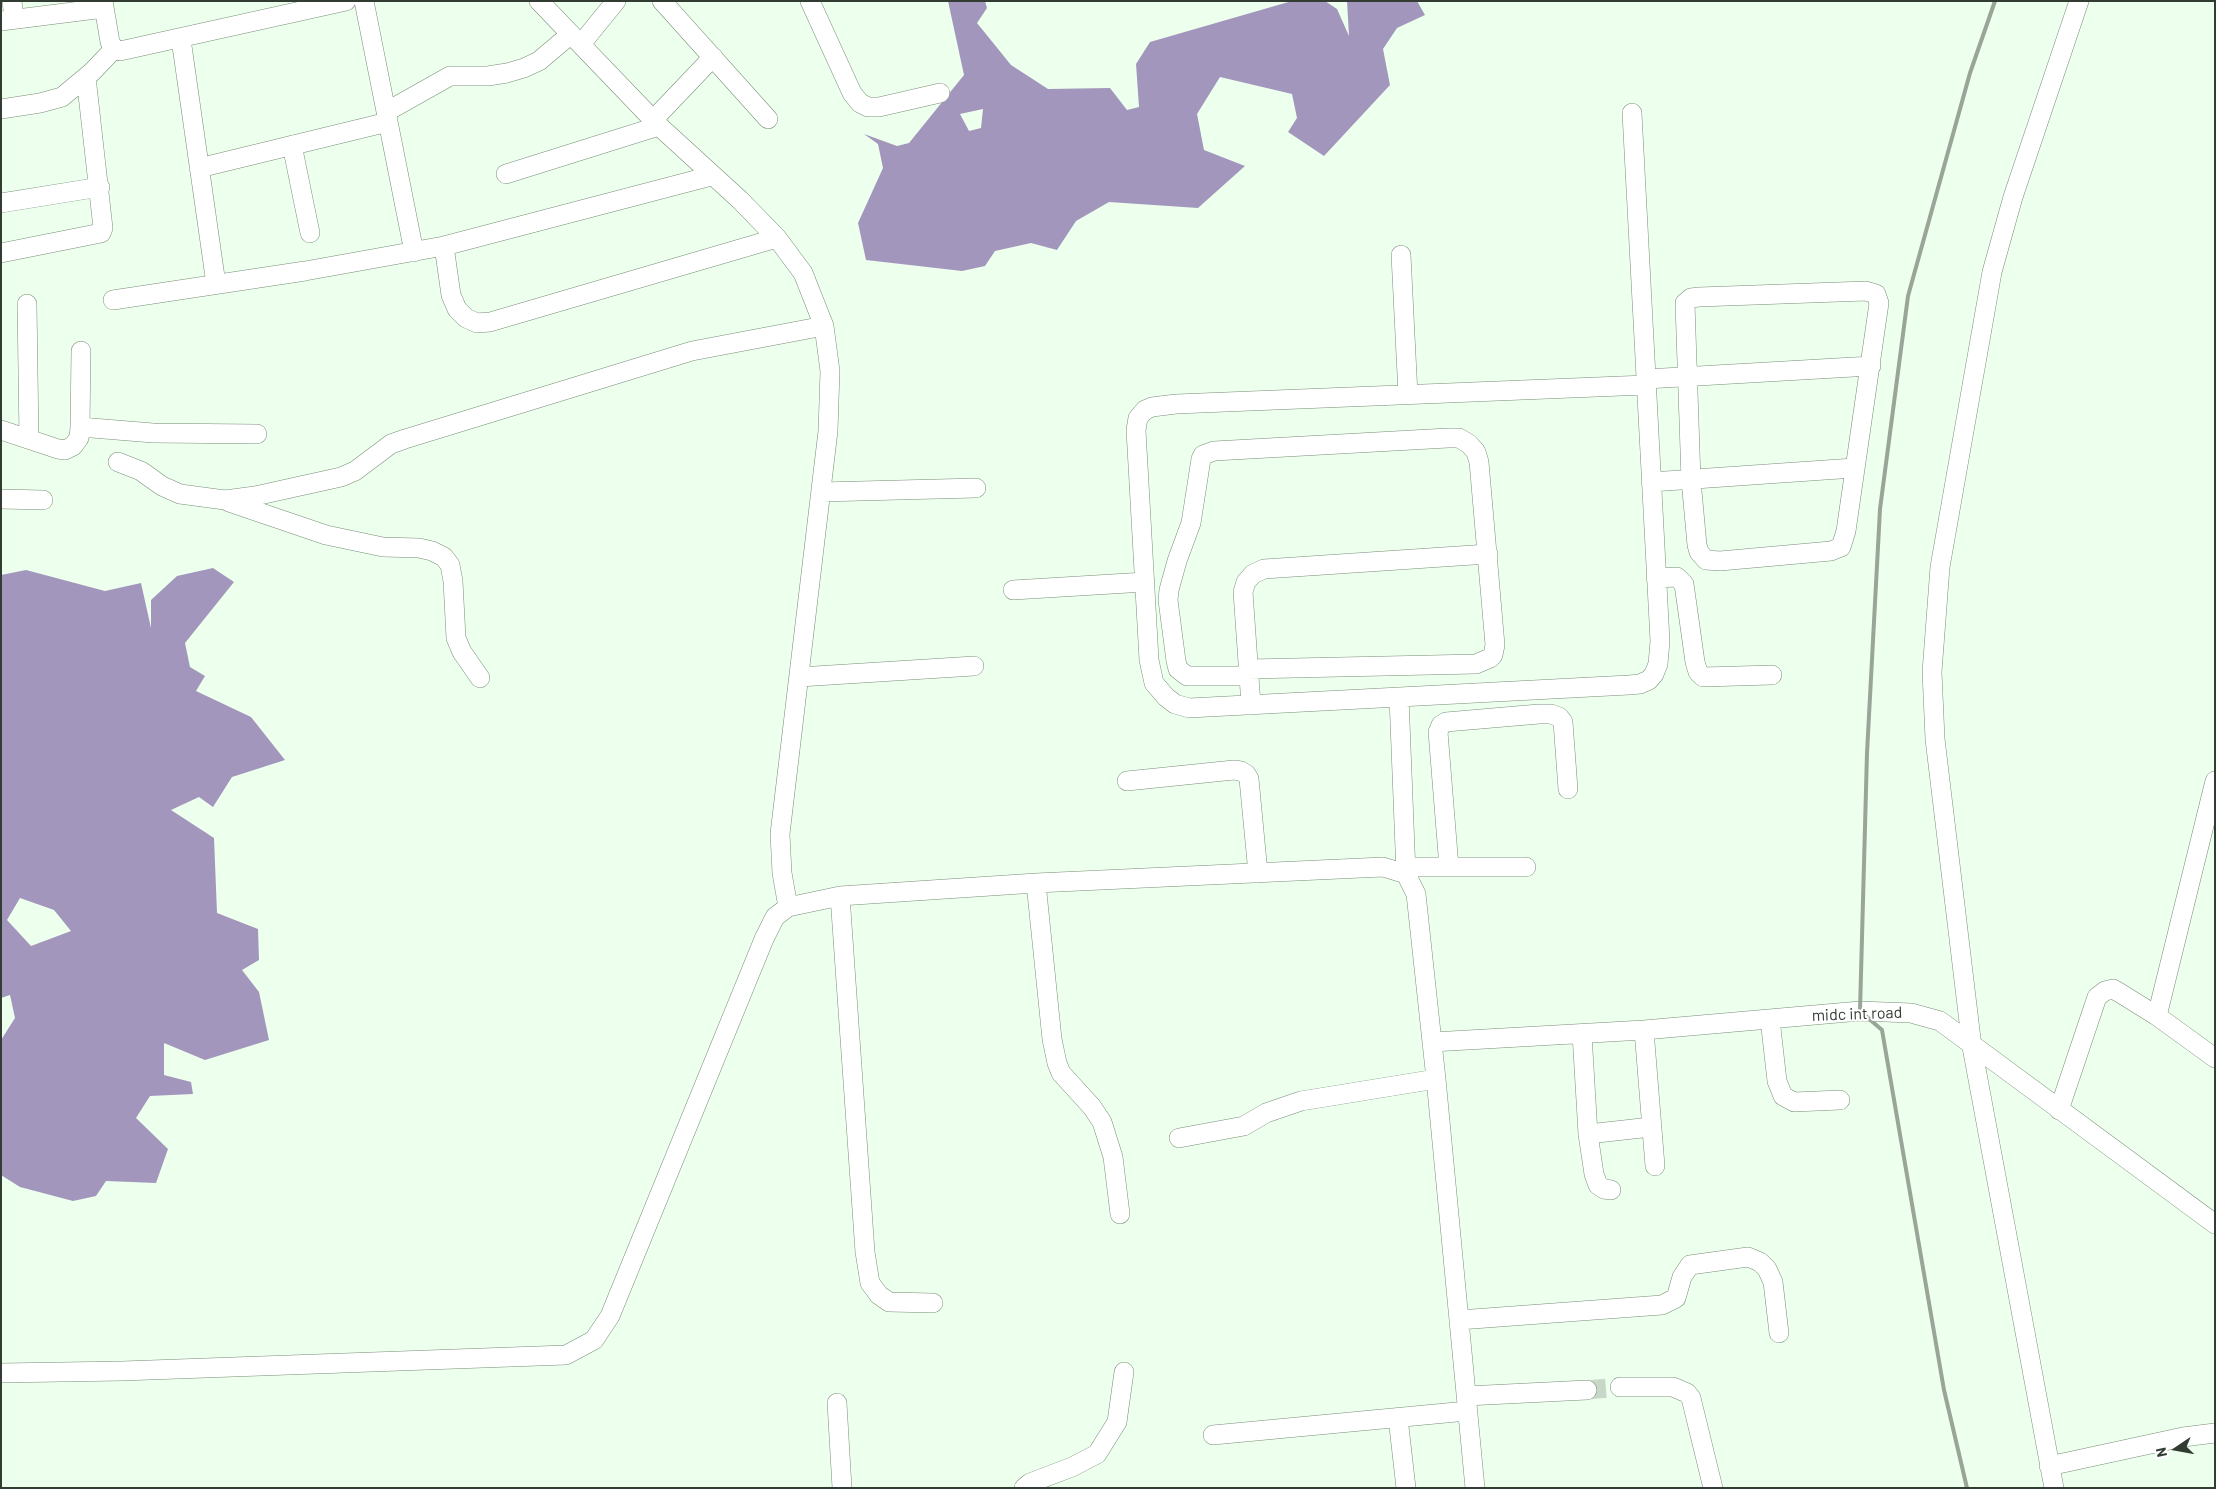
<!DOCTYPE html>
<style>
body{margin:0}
#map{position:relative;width:2216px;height:1489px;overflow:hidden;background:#edffed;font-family:Barlow,sans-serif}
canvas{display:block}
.frame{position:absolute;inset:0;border:2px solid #333c33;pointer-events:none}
.north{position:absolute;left:2151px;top:1424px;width:50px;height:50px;-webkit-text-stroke:4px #fff;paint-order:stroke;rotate:258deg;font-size:14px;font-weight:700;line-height:20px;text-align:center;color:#333c33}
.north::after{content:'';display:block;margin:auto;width:18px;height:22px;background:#333c33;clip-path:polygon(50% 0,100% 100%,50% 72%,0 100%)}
</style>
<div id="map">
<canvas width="2216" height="1489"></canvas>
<div class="frame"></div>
<div class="north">N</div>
</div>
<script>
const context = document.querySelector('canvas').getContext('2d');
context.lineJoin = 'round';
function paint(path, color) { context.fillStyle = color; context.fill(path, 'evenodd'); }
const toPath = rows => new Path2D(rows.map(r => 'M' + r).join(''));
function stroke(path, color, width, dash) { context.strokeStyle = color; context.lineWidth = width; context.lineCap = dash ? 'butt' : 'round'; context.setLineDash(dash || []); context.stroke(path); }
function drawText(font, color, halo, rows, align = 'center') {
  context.font = font + ' Barlow,sans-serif'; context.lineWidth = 4; context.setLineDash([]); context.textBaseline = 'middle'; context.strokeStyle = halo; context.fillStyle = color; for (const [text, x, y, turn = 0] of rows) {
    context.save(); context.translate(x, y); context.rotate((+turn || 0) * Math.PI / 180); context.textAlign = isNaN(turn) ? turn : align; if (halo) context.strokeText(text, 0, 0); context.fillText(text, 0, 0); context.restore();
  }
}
paint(toPath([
 [948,1,985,1,987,8,977,23,1011,65,1048,89,1110,88,1127,110,1139,107,1136,64,1150,42,1292,1,1325,1,1337,9,1349,36,1347,1,1417,1,1425,15,1397,28,1383,49,1390,85,1324,156,1288,132,1297,118,1292,94,1220,77,1197,114,1204,150,1245,166,1198,208,1109,202,1076,221,1057,250,1031,243,995,251,985,266,962,271,866,260,858,223,883,168,878,144,864,134,897,146,909,143,964,75],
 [983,109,981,128,969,131,960,114],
 [213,568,234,582,185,643,190,667,205,676,196,691,251,717,285,760,232,777,213,807,199,797,171,810,214,838,217,913,258,929,259,960,242,970,259,992,269,1040,205,1060,164,1043,164,1075,191,1082,193,1094,150,1096,136,1118,168,1149,156,1183,106,1181,96,1196,73,1201,20,1187,1,1175,1,1040,15,1018,10,995,1,998,1,575,26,570,105,591,141,583,151,628,151,600,177,576],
 [20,898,54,910,71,931,31,946,7,920]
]), '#a396bd');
stroke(toPath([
 [1587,1390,1620,1387]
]), '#c8d8c8', 19, [19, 9]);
const minor = toPath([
 [12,1,14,19],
 [103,1,110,42,114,49,120,51,346,1],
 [364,1,414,252],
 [539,1,659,126,740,200,777,238,803,273,824,326,830,371,828,431,780,834,782,873,788,907],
 [662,1,768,119],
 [810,1,852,93,860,103,868,107,879,107,940,93],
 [1,21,104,8],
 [181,39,216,284],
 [581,44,616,1],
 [1,109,40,103,62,97,92,72,114,49],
 [386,112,450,76,488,76,507,73,524,68,539,61,571,34],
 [1632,113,1660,641,1658,664,1654,674,1649,680,1640,684,1629,685,1189,708,1175,704,1166,697,1154,683,1149,660,1136,430,1138,418,1145,410,1152,407,1176,404,1646,385],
 [653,120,713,57],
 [292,145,310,233],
 [199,168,388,122],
 [506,174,659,126],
 [1,203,100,187],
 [444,246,451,295,457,309,466,318,477,323,490,322,777,238],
 [1,253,101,233,103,228,86,77],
 [1401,255,1408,395],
 [1866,291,1876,294,1879,303,1846,531,1841,547,1831,551,1720,561,1706,560,1699,552,1697,545,1691,480,1685,303,1691,298,1699,297,1866,291],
 [113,300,305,271,444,246,711,176],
 [27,304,29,439],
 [1646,379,1871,366],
 [80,427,153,433,257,434],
 [1,430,58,449,65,450,73,446,79,438,80,427,81,351],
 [118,462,141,471,162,486,180,494,225,500,255,496,341,477,355,471,391,444,405,439,692,351,824,326],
 [1651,482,1854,468],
 [821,492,976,488],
 [1,499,43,500],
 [229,502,326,535,383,547,419,548,432,551,444,557,450,565,453,581,456,638,462,652,480,678],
 [1656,578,1677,577,1684,584,1695,662,1698,672,1703,677,1772,675],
 [1013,590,1145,582],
 [1249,669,1476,664,1490,658,1493,655,1495,645,1479,462,1476,452,1469,444,1459,438,1448,438,1214,451,1203,455,1201,459,1191,523,1177,561,1169,590,1168,600,1176,661,1178,669,1187,676,1249,676],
 [799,677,974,666],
 [1399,697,1406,874],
 [1251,705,1243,592,1246,582,1253,574,1264,569,1488,554],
 [1127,781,1234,770,1241,771,1246,774,1249,779,1258,873],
 [1406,867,1526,867],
 [1449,867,1438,732,1441,725,1446,722,1539,714,1551,714,1559,717,1563,722,1568,789],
 [1036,883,1052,1039,1057,1063,1061,1073,1092,1107,1102,1122,1113,1157,1120,1214],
 [840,896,865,1252,870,1283,879,1295,889,1302,933,1303],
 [2157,1016,2215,781],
 [1770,1019,1777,1081,1783,1096,1794,1102,1840,1100],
 [1644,1030,1655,1166],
 [1582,1034,1588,1134,1594,1174,1598,1185,1604,1189,1611,1190],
 [1432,1042,1644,1030,1860,1011,1911,1013,1940,1021,2215,1224],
 [2059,1110,2097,997,2105,991,2113,989,2120,993,2157,1016,2215,1058],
 [1588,1134,1651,1127],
 [1179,1138,1244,1126,1266,1113,1301,1101,1436,1079],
 [1459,1320,1662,1305,1676,1298,1682,1277,1690,1265,1748,1257,1760,1262,1767,1269,1773,1282,1779,1333],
 [1,1373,122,1371,566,1355,594,1340,610,1316,764,939,775,917,788,907,840,896,1036,883,1383,867,1406,874,1416,894,1436,1079,1475,1488],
 [1620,1387,1673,1387,1687,1393,1691,1398,1713,1488],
 [1466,1396,1587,1390],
 [837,1403,842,1488],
 [1398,1418,1406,1488],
 [1213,1435,1467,1411],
 [2049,1466,2183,1437,2215,1433],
 [1024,1488,1030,1483,1072,1467,1097,1454,1117,1422,1124,1372],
 [2054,1488,1972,1047,1935,739,1932,672,1940,567,1992,272,2013,197,2079,1]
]);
stroke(minor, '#798d79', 20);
stroke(minor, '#fff', 19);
stroke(toPath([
 [1967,1488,1944,1390,1882,1030,1860,1011,1867,753,1880,509,1908,296,1970,73,1995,1]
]), '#98a598', 4);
drawText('16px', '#333c33', '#fff', [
 ["midc int road",1857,1014,-2]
]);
</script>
